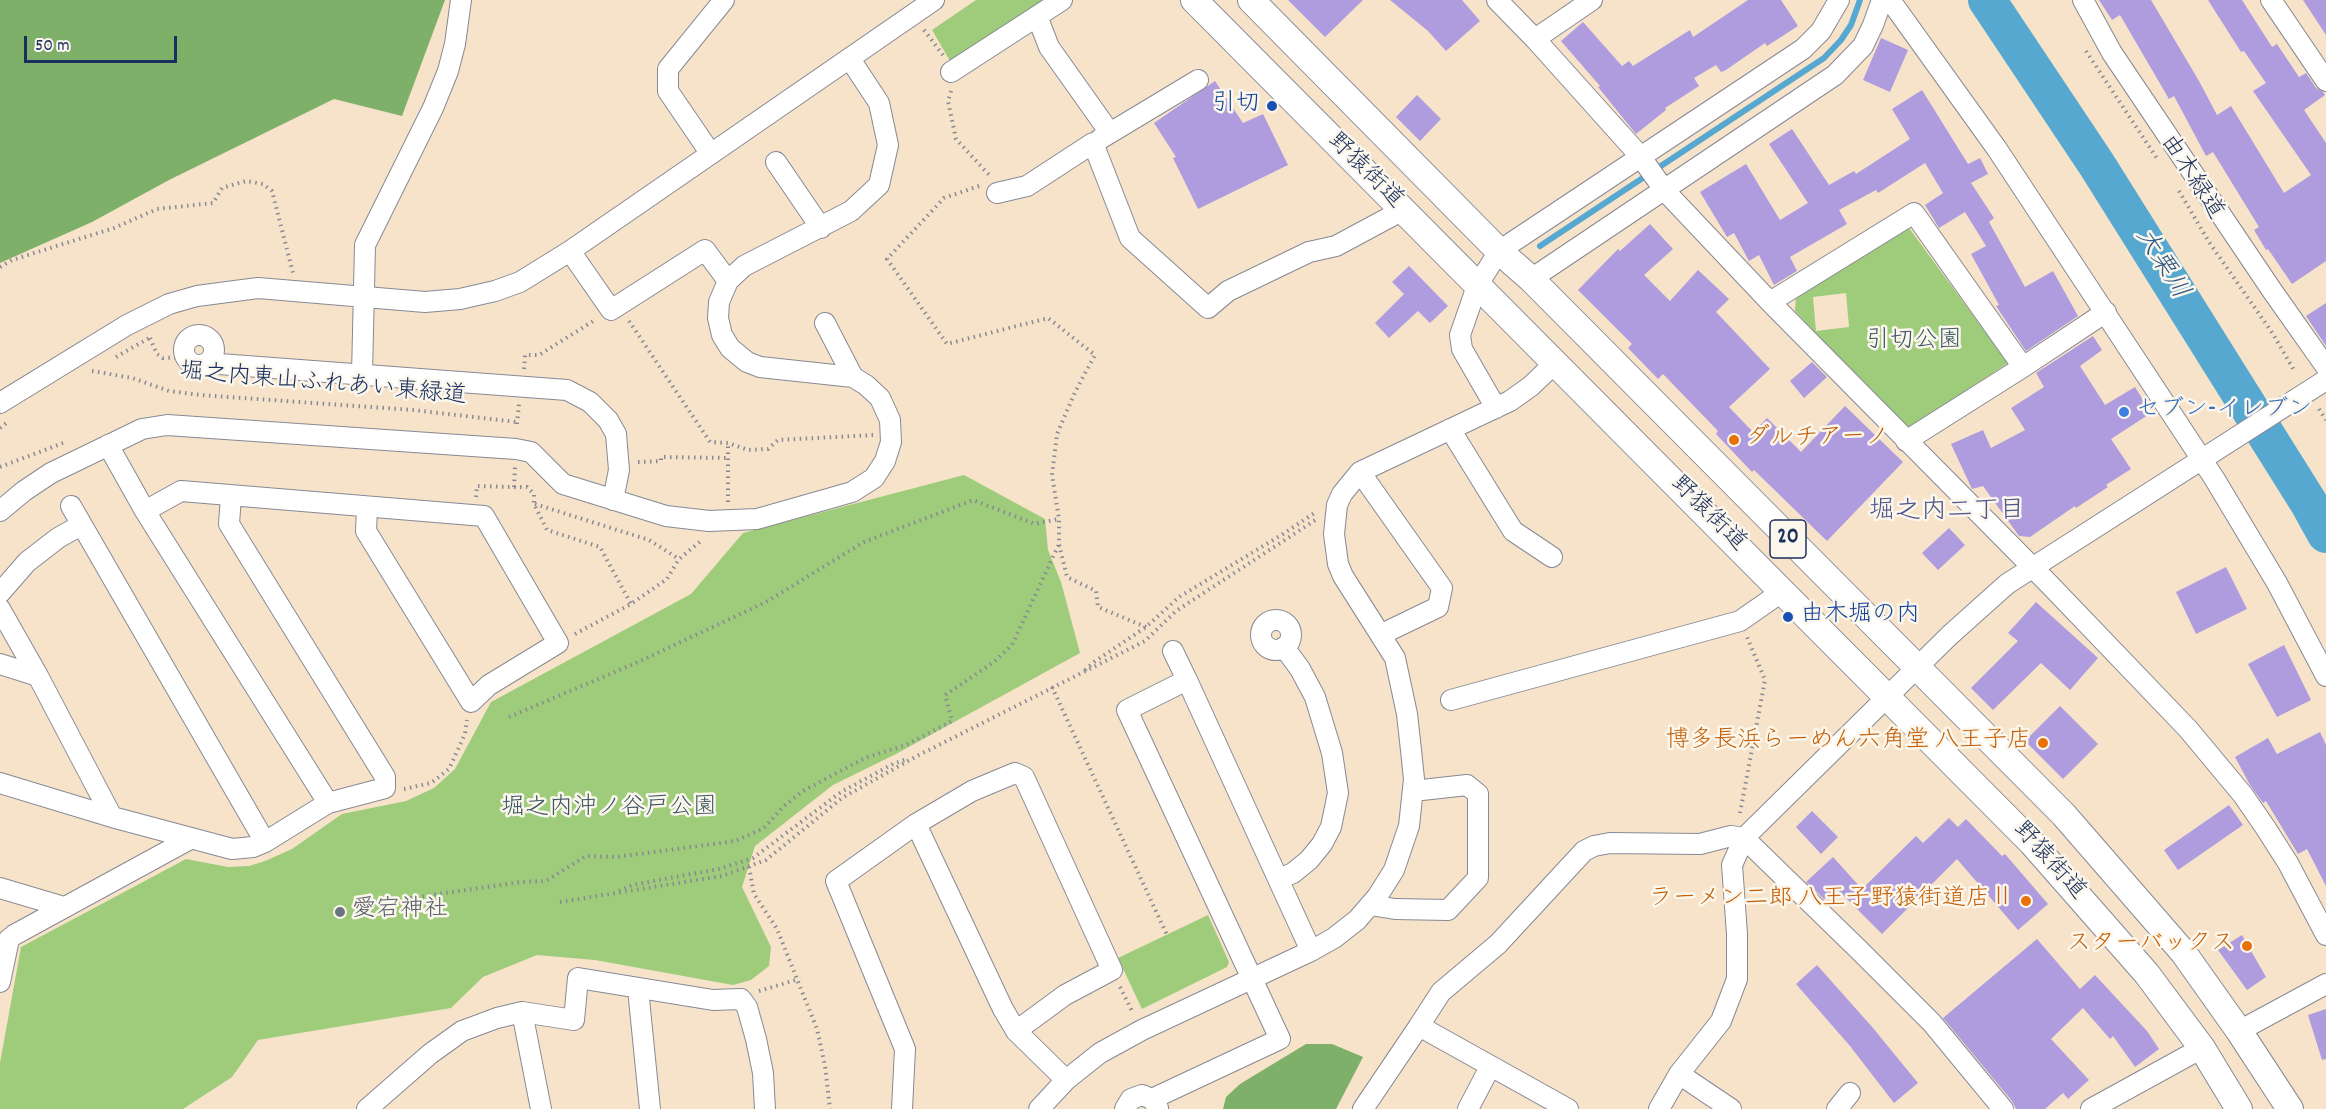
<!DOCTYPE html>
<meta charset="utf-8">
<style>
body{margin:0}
#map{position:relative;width:2326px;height:1109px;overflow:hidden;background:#f6e3ca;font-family:Dekko,sans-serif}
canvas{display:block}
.scale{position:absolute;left:24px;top:36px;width:153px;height:27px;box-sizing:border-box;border:3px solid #1b2f5e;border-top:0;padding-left:8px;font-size:18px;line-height:21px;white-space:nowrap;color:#1b2f5e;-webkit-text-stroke:4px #fbf7ec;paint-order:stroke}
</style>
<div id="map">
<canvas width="2326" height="1109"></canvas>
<div class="scale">50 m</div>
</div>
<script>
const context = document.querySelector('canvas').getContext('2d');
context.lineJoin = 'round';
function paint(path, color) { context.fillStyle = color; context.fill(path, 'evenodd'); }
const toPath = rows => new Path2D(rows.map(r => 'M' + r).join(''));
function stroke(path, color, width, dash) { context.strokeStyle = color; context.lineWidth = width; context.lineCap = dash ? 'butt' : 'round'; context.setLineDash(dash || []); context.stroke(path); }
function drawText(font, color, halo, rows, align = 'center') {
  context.font = font + ' Dekko,"Klee One",sans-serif'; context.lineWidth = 5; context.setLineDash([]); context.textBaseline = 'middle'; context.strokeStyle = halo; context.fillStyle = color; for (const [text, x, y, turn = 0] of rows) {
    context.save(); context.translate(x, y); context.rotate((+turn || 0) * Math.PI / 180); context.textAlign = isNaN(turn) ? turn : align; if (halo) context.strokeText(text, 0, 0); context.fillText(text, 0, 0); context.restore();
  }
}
paint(toPath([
 [976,0,1048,0,953,66,932,30],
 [1909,228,2008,363,1906,430,1795,311,1796,295],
 [1846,293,1849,327,1816,331,1813,297],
 [964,475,1045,519,1048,550,1061,582,1080,653,896,754,833,785,755,846,742,887,771,947,769,966,751,980,733,985,595,960,537,955,483,977,451,1008,258,1040,232,1077,183,1109,0,1109,0,1063,21,947,186,859,228,867,249,866,265,861,292,849,342,814,406,801,434,788,455,769,491,702,691,594,743,533],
 [1208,915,1229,962,1227,967,1142,1009,1118,958]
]), '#9ecc7a');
paint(toPath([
 [0,0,445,0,402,116,334,99,169,180,92,222,0,263],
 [1306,1044,1332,1044,1363,1057,1336,1109,1223,1109,1226,1097,1240,1084]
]), '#7eb06a');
stroke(toPath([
 [1540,246,1824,58,1841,40,1851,25,1860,0]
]), '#56a8d1', 6);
stroke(toPath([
 [1987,0,2097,165,2310,505,2326,534]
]), '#56a8d1', 38);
paint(toPath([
 [1288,0,1363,0,1325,37],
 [1390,0,1462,0,1480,21,1446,51,1428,31],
 [1748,0,1781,0,1798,26,1767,46,1765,43,1726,70,1721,72,1716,65,1694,78,1699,86,1665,108,1666,110,1636,134,1598,87,1600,86,1561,41,1583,22,1622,66,1629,61,1633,66,1690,30,1693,37],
 [2099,0,2151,0,2199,81,2217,115,2231,106,2284,193,2311,175,2253,91,2266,83,2244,51,2241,52,2208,0,2242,0,2272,47,2277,44,2299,77,2306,73,2316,88,2323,92,2325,95,2304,110,2326,143,2326,261,2292,284,2268,249,2266,250,2254,230,2259,227,2213,152,2206,156,2174,96,2169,99,2120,15,2112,20],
 [2303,0,2326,0,2326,35],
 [1881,38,1908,50,1890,92,1863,80],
 [1215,81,1243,123,1263,114,1288,165,1198,209,1173,158,1176,157,1154,123],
 [1922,90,1968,164,1980,158,1988,174,1971,183,1994,218,1989,222,2025,287,2053,271,2078,316,2026,351,1996,306,1999,305,1971,254,1986,246,1965,212,1939,228,1925,205,1943,193,1925,163,1878,193,1876,190,1839,210,1847,224,1790,257,1797,271,1774,285,1759,255,1749,261,1734,233,1727,237,1700,192,1746,164,1780,220,1808,203,1769,144,1792,129,1829,185,1854,171,1856,174,1910,139,1892,109],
 [1417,95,1441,119,1420,141,1396,117],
 [1650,224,1673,249,1644,275,1670,301,1698,270,1729,299,1716,312,1770,369,1729,407,1753,432,1767,418,1801,452,1845,406,1903,462,1827,541,1754,470,1752,472,1716,434,1718,431,1663,374,1658,379,1628,348,1632,344,1578,290,1618,249,1620,251],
 [1409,266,1448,306,1430,323,1418,311,1389,338,1375,323,1404,294,1392,282],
 [2326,303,2326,346,2306,316],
 [2093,336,2102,350,2080,366,2105,405,2135,387,2151,413,2111,439,2131,469,2106,485,2108,487,2076,508,2075,506,2030,537,2019,536,1983,486,1972,489,1951,444,1983,430,1991,448,2025,430,2011,408,2044,387,2036,373],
 [1812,362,1827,377,1804,398,1790,381],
 [1949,528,1965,545,1938,570,1922,553],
 [2226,567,2247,609,2196,634,2176,592],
 [2036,602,2098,658,2070,690,2041,663,1993,710,1971,688,2018,641,2008,633],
 [2284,645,2311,700,2277,717,2248,664],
 [2060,706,2098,744,2063,779,2025,741],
 [2320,732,2326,745,2326,886,2307,849,2298,854,2266,801,2263,803,2250,785,2235,757,2268,738,2277,754],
 [2229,805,2243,825,2178,870,2164,850],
 [1812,811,1838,837,1821,854,1796,827],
 [1949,818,1958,827,1966,819,2002,856,2005,854,2048,904,2018,930,1957,859,1882,934,1836,888,1824,899,1806,882,1833,857,1862,889,1916,836,1923,843],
 [2242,935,2266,977,2247,990,2218,950],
 [2037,939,2080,989,2095,975,2147,1031,2159,1049,2135,1067,2113,1036,2110,1039,2083,1008,2051,1039,2089,1080,2068,1099,2063,1093,2045,1109,2016,1109,2012,1101,1943,1018],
 [1817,965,1873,1028,1918,1083,1894,1103,1850,1046,1796,984],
 [2326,1009,2326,1059,2322,1060,2308,1015]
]), '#af9cde');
const minor = toPath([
 [1497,0,1535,39,1640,156,1665,191,1770,302,2049,584,2188,729,2243,795,2265,827,2288,863,2326,935],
 [1890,0,1997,149,2214,478,2277,583,2326,676],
 [2083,0,2112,53,2271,289,2326,367],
 [2271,0,2326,81],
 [1037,16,1049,47,1110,133],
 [1535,39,1592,0],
 [951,72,1062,0],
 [1100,139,1198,80],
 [711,154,668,91,668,69,724,0],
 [776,162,821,228],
 [997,193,1027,186,1093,143,1130,238,1208,308,1228,291,1309,252,1336,246,1403,210],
 [570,251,611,310,705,250,728,281],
 [1531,279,1835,75,1863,46,1873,25,1882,0],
 [1770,302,1914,213,2023,367],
 [825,323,853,377],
 '184 350a15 15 0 1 1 30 0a15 15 0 1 1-30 0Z',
 [206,363,567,390,590,402,608,420,616,434,619,470,613,500],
 [362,375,365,245,433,108,448,71,455,44,461,0],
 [0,403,127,325,169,304,197,296,258,288,425,302,460,299,495,291,520,282,570,251,934,0],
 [1496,408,1462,349,1460,335,1477,286,1499,251,1803,49,1821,31,1839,0],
 [1450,429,1513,531,1552,557],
 [1906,441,2023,367,2106,312],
 [108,445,145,511,328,803],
 [1360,472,1442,588,1438,607,1382,634],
 [71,506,265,842],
 [0,511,24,491,51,473,142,429,167,425,516,449,531,452,563,484,666,516,709,521,757,519,852,492,874,478,885,461,891,442,890,420,880,398,866,385,853,377,760,367,747,362,730,348,722,335,718,318,719,302,728,281,744,266,851,211,879,185,888,145,879,103,850,59],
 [145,511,181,491,484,516,558,643,489,685,471,702,366,531,367,508],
 [0,593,27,562,58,538,81,525],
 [0,609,38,676,112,817],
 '1261 635a15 15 0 1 1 30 0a15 15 0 1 1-30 0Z',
 [1173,651,1187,680],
 [0,664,38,676],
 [1451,700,1740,621,1783,591],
 [0,783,112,817,232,849,253,847,265,842,328,803,385,788,385,777,229,524,231,496],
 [916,824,1003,1009,1016,1031],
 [1279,879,1293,873,1309,860,1322,844,1331,827,1338,793,1332,753,1315,697,1300,669,1284,647],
 [0,888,64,907],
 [1370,905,1395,909,1448,910,1478,878,1478,794,1467,785,1413,791],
 [0,982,9,939,14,935,190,839],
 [638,989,650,1109],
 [522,1012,541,1109],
 [1419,1026,1441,992,1498,944,1584,851,1594,846,1610,843,1700,844,1731,836,1744,838,1858,949,1932,1023,2003,1109],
 [2239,1031,2326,984],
 [1679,1074,1731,1109],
 [1152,1099,1280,1039,1127,710,1187,680,1311,951],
 [367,1109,430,1054,462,1031,497,1018,522,1012,574,1020,578,978,713,1000,741,999,747,1007,756,1039,763,1073,765,1109],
 [902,1109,905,1049,836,881,916,824,972,791,1015,773,1024,777,1112,970,1065,995,1016,1031,1066,1080],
 [1039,1109,1066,1080,1100,1053,1142,1030,1311,951,1334,938,1357,920,1377,897,1394,870,1409,826,1414,779,1411,750,1407,714,1395,658,1343,576,1338,564,1334,534,1337,505,1342,494,1360,472,1510,401,1531,386,1555,363],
 [1125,1109,1131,1099,1142,1095,1152,1099,1158,1108],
 [1363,1109,1419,1026,1568,1109],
 [1468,1109,1490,1067],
 [1659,1109,1679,1074,1721,1021,1737,979,1737,934,1732,865,1744,838,1950,635,2007,584,2326,380],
 [1837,1109,1850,1093],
 [2091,1109,2202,1048]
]);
const major = toPath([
 [1194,0,2031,842,2147,974,2202,1048,2239,1109],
 [1251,0,1499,251,1531,279,2064,815,2183,952,2239,1031,2290,1109]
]);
stroke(minor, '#888994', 22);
stroke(major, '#888994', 28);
stroke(toPath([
 [924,30,943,55],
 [2086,51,2158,160],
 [951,91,948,101,956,139,990,176],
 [979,186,944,198,887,259,947,344,1048,318,1095,355,1075,392,1057,434,1052,475,1059,519,1059,544,1067,577,1096,591,1098,607,1146,627],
 [2179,191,2209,242,2273,334,2295,372],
 [0,267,12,260,114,228,157,209,213,203,222,188,246,181,263,184,272,191,293,273],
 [629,321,710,442,728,443,748,450,768,449,778,440,873,435],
 [150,338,157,354,163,358,185,357],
 [116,357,151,337],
 [524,369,525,355,539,355,595,320],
 [92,371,132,378,169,391,200,395,413,410,517,422],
 [2319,409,2326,420],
 [517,424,519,404],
 [0,428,9,421],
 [638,462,661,461,661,457,728,458],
 [0,467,63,443],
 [514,487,527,487,534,494,534,504,547,530,600,547,631,604],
 [476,497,477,486,514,487,515,467],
 [728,502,728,443],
 [535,504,649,540,679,559],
 [575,634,631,604,667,579,679,559,702,540],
 [1085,670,1094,662,1146,627,1179,597,1283,534,1316,512],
 [1052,687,1167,935],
 [509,717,636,663,766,602,864,542,973,500,1035,524,1059,519],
 [404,789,431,783,449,769,465,734,467,720],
 [1740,813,1765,680,1747,637],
 [749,867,754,894,777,929,817,1029,825,1066,830,1109],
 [619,891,632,885,719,869,753,858,841,792,893,764,907,759],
 [560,902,722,876,766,860,842,798,917,756,1145,641,1176,611,1317,519],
 [369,904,521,882,546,881,586,856,617,857,713,844,735,841,764,828,784,806,803,791,865,758,906,745,952,721,945,695,994,662,1012,645,1059,544],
 [1120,987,1133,1013],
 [759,991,799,979]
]), '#888994', 4, [1.5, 4.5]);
stroke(minor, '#fff', 20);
stroke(major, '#fff', 26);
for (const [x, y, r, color] of [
 [1272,106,6,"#1a4fb4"],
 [2124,412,6,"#3f7fe0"],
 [1734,440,6,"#e8710a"],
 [1788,617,6,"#1a4fb4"],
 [2043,743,6,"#e8710a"],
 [2026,901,6,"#e8710a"],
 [340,912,6,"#6b7280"],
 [2247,946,6,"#e8710a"]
]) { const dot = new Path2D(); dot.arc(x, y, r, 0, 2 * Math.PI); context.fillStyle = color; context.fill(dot); stroke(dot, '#fbf7ec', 2); }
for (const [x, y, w] of [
 [1788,539,36]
]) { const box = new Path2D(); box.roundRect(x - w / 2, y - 19, w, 38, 4.5); context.fillStyle = '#fbf7ec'; context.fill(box); stroke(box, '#1b2f5e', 1.5); }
drawText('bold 22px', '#1b2f5e', null, [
 ["20",1788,539]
]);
drawText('24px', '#164399', '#fbf7ec', [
 ["引切",1260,106],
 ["由木堀の内",1800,617,"left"]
], 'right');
drawText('24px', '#1b2f5e', '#fbf7ec', [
 ["野猿街道",1364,172,45],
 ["由木緑道",2190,178,57],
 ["堀之内東山ふれあい東緑道",323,386,5],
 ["野猿街道",1707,515,45],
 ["野猿街道",2048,862,48]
]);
drawText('24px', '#3c5665', '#fbf7ec', [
 ["引切公園",1914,343],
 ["堀之内沖ノ谷戸公園",609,810]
]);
drawText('24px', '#366cbe', '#fbf7ec', [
 ["セブン-イレブン",2136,412]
], 'left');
drawText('24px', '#c56008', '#fbf7ec', [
 ["ダルチアーノ",1746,440,"left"],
 ["博多長浜らーめん六角堂 八王子店",2031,743],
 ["ラーメン二郎 八王子野猿街道店Ⅱ",2014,901],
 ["スターバックス",2235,946]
], 'right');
drawText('24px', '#5b616d', '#fbf7ec', [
 ["愛宕神社",352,912]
], 'left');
drawText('italic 26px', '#305986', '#fbf7ec', [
 ["大栗川",2160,265,58]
]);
drawText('26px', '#4f558b', '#fbf7ec', [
 ["堀之内二丁目",1947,513]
]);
</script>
